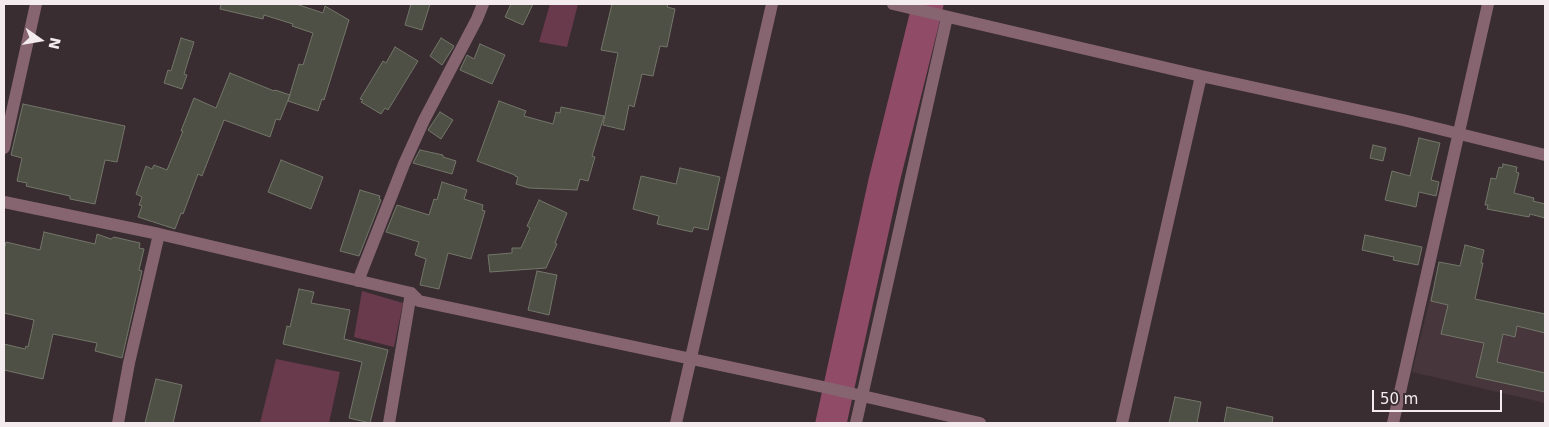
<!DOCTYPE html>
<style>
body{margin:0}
#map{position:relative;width:1549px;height:427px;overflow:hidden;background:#392d31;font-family:"DejaVu Sans",sans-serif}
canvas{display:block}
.frame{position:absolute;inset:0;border:5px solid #f4ebee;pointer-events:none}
.north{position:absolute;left:15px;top:15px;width:50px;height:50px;-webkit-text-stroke:4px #392d31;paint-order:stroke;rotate:103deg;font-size:14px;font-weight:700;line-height:20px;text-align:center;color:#f4ebee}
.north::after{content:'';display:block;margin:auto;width:18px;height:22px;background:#f4ebee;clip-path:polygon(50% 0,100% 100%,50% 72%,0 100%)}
.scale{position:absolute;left:1372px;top:390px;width:130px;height:22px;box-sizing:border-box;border:2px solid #f4ebee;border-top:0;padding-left:6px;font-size:15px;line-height:18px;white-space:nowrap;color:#f4ebee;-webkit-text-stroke:4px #392d31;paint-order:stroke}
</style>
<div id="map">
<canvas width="1549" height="427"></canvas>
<div class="frame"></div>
<div class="north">N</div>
<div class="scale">50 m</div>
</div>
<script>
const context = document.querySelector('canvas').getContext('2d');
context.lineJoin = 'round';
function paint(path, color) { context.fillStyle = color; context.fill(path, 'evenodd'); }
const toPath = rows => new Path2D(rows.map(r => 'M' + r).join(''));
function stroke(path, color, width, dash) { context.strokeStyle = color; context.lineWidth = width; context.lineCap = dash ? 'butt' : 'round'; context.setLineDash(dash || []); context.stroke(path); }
paint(toPath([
 [1432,290,1545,316,1545,403,1412,372]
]), '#48363d');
paint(toPath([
 [550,4,578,4,567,47,539,42],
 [362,291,403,303,394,347,354,337],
 [276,359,340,372,329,423,260,423]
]), '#69394c');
stroke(toPath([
 [831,423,884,181,928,4]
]), '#904b67', 31);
const building = toPath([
 [221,4,296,4,323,13,325,6,349,20,324,100,322,99,318,111,288,101,299,64,303,65,313,33,292,26,293,24,264,15,263,19,220,9,221,4],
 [411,4,430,4,422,30,405,25,411,4],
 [511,4,533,4,523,25,505,17,511,4],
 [612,4,668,4,667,7,675,9,667,47,660,46,653,76,642,74,634,107,629,105,624,130,603,125,618,53,601,50,612,4],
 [181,38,194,42,184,74,187,75,182,89,164,83,168,70,171,71,181,38],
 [441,38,454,46,442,65,430,56,441,38],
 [480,44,505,55,492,84,460,70,467,55,474,59,480,44],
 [395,47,418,61,388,110,385,108,381,114,361,102,363,100,360,99,383,61,386,63,395,47],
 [230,73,274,91,275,90,290,95,280,120,276,119,270,137,224,120,202,176,198,174,183,214,181,213,175,229,138,217,142,206,139,205,142,197,136,194,146,166,152,169,154,165,167,170,183,131,181,131,194,98,216,108,230,73],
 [499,101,526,111,524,116,553,124,556,112,560,113,561,107,604,116,592,156,595,157,588,181,580,179,577,190,529,188,516,184,518,177,515,176,515,175,477,161,499,101],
 [23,104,125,126,117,162,105,160,95,204,70,199,70,196,26,186,27,183,17,181,22,158,11,155,23,104],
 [440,112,453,120,441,139,428,130,440,112],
 [1419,138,1440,143,1431,180,1439,182,1436,196,1419,192,1416,207,1385,200,1392,171,1410,176,1419,138],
 [1373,145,1386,148,1383,161,1370,158,1373,145],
 [420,150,443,155,443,157,456,161,452,174,413,163,420,150],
 [281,160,323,177,311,209,268,192,281,160],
 [1503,164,1517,167,1516,172,1519,173,1514,193,1534,198,1533,201,1545,204,1545,218,1530,214,1529,217,1487,209,1488,205,1485,205,1491,178,1496,179,1499,167,1502,168,1503,164],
 [680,168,720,177,708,230,694,227,692,232,657,224,659,216,633,209,641,176,676,184,680,168],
 [442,182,467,190,464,199,483,205,482,210,485,211,471,259,448,253,439,289,420,285,426,259,415,255,419,242,386,232,397,205,429,215,434,199,437,200,442,182],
 [360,190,380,196,379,199,381,200,359,256,340,251,360,190],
 [539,200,567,213,555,243,557,244,546,268,490,272,488,255,512,253,512,248,521,248,530,228,527,226,539,200],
 [44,232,95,244,97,234,111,239,114,237,140,243,139,248,144,249,139,270,142,271,122,358,95,351,97,343,53,334,43,379,4,370,4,344,25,349,26,346,28,347,34,320,4,313,4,250,6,242,40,250,44,232],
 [1365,235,1422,247,1418,265,1393,260,1394,257,1362,250,1365,235],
 [1465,245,1484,250,1481,263,1483,263,1475,299,1545,314,1545,333,1517,326,1515,337,1503,334,1497,362,1545,373,1545,392,1476,377,1484,343,1441,334,1448,305,1431,301,1439,262,1460,266,1465,245],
 [537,271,557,275,549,315,528,310,537,271],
 [299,289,314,292,311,303,350,310,344,339,388,350,370,423,349,418,362,362,283,344,287,326,290,327,299,289],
 [156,379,182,385,173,423,145,423,156,379],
 [1175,397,1201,402,1197,423,1169,423,1175,397],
 [1227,407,1273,417,1272,423,1224,423,1227,407]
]);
paint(building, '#4e5045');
stroke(building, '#737669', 1);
stroke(toPath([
 [893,4,1201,76,1403,120,1545,155],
 [4,148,36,4],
 [4,202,159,234,411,293,419,301,828,388,980,423],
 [358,281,404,164,424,120,477,19,483,4],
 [118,423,129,363,159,234],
 [389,423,411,293],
 [676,423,772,4],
 [856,423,947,17],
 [1122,423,1201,76],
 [1393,423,1488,4]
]), '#866571', 12);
</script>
